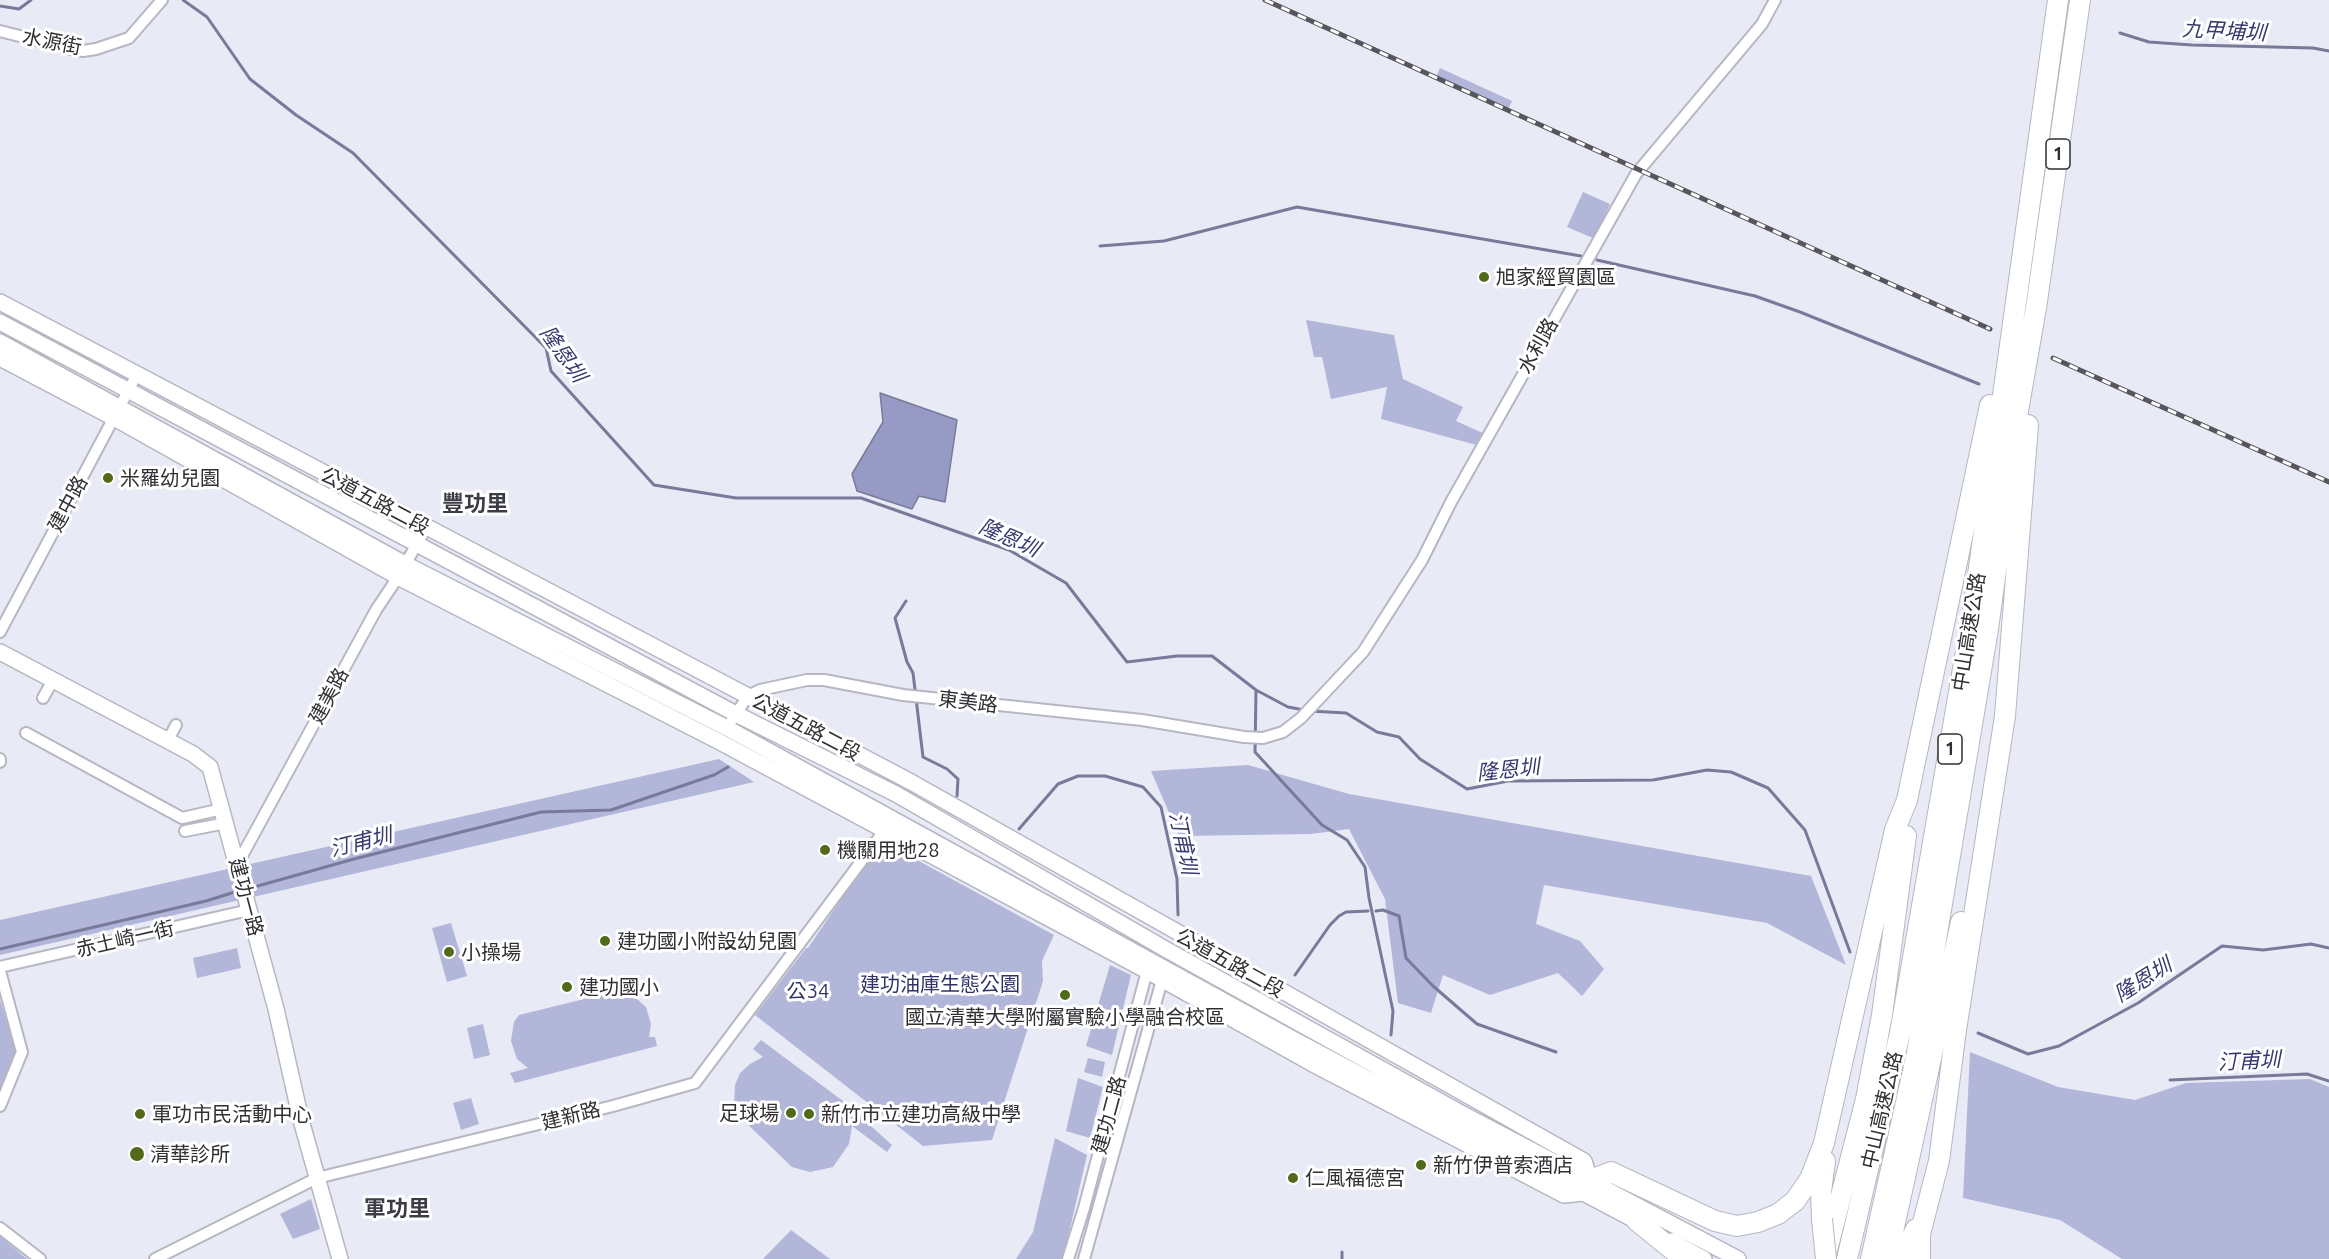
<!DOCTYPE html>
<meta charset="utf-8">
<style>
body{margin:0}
canvas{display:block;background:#e8eaf6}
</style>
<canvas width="2329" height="1259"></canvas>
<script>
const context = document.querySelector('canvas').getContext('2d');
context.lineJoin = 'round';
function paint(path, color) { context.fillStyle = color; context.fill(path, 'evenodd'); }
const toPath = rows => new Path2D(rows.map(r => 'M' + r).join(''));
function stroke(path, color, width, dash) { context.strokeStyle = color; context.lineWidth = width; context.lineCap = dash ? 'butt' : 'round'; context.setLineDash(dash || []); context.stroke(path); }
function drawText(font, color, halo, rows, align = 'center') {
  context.font = font + ' Ubuntu,"Noto Sans TC",sans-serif'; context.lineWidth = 6; context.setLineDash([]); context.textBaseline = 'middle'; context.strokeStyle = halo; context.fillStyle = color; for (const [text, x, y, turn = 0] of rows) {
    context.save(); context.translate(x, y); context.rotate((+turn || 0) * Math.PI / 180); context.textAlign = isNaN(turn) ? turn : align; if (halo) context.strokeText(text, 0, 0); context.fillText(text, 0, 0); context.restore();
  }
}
paint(toPath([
 [1440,68,1512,101,1507,112,1435,79],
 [1583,192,1610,204,1595,239,1567,227],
 [1306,320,1394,335,1403,379,1463,407,1456,421,1487,435,1480,446,1381,419,1387,387,1331,399,1322,357,1314,357],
 [719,759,754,782,0,955,0,920],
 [1248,765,1349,794,1811,876,1846,965,1767,923,1544,885,1536,924,1580,941,1604,969,1582,996,1558,973,1490,995,1443,975,1431,1013,1398,1003,1385,899,1349,829,1311,834,1179,836,1151,771],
 [897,849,1054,935,1042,961,1043,981,992,1140,923,1146,755,1015,806,948,808,948,869,858],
 [451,923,467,976,447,982,432,928],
 [237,948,241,968,197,978,193,958],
 [1110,965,1131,975,1112,1055,1086,1046],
 [617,991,637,999,646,1007,651,1024,649,1037,655,1037,657,1046,515,1083,510,1073,528,1068,517,1059,511,1041,514,1022,519,1015],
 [0,1000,16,1051,0,1090],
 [483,1024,490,1055,474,1059,467,1028],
 [761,1040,843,1101,892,1145,887,1152,852,1126,849,1144,833,1167,810,1172,792,1167,739,1116,734,1105,735,1085,740,1073,750,1064,763,1057,753,1049],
 [1970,1052,2058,1087,2135,1100,2186,1083,2310,1079,2329,1087,2329,1259,2122,1259,2060,1220,1963,1198],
 [1088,1058,1105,1062,1102,1077,1084,1072],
 [1078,1078,1103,1087,1090,1138,1066,1131],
 [471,1098,479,1124,461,1130,453,1103],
 [1055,1138,1087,1155,1063,1259,1016,1259,1033,1232],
 [311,1199,320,1229,293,1239,280,1214],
 [791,1230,830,1259,763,1259],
 [0,1236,27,1259,0,1259]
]), '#b2b6d9');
const water = toPath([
 [880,393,957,420,945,502,919,496,912,509,857,491,852,474,883,422,880,393]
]);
paint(water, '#979ac4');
stroke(water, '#787a99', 1.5);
stroke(toPath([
 [183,0,207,17,250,79,296,115,353,153,546,348,551,371,654,485,736,498,861,498,1009,550,1066,583,1127,662,1177,656,1212,656,1256,690,1288,707,1304,710],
 [0,6,19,9,31,0],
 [2120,33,2149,42,2192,45,2313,48,2329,51],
 [1100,246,1164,241,1297,207,1581,256],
 [1597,260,1755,296,1800,312,1979,384],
 [906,601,895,618,907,662,913,673,923,757,947,769,958,779,957,796],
 [1256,690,1255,752,1322,825,1347,840,1365,867,1369,898,1393,1011,1391,1035],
 [1310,711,1346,713,1377,732,1399,737,1420,759,1467,789,1508,781,1653,780,1707,770,1731,772,1768,788,1805,830,1850,952],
 [1019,829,1058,784,1078,776,1105,776,1143,787,1161,807,1177,879,1178,915],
 [247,889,354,859,541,812,611,810,714,775,728,767],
 [1376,911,1383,910,1399,916,1406,958,1433,986,1477,1024,1556,1052],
 [0,949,206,901,238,891],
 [1295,975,1330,925,1339,916,1346,912,1368,911],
 [1978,1033,2028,1054,2059,1046,2138,1003,2222,946,2263,950,2311,944,2329,948],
 [2170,1080,2307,1074,2329,1081],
 [1342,1252,1342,1259]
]), '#787a99', 3);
const street = toPath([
 [0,31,71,49,83,51,96,49,129,38,162,0],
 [0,632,136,376],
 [43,698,53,680],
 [732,720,748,696,760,690,807,680,824,680,903,695,1142,720,1244,737,1263,738,1283,732,1301,718,1363,652,1422,560,1451,502,1636,174,1762,24,1775,0],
 [26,733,182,818,222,809],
 [168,740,176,725],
 [0,759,0,762],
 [185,831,226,823],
 [237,865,376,610,398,577,426,528],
 [0,967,249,910],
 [0,971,22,1052,0,1106],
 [0,1228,40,1259],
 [155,1259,317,1178,613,1106,695,1083,884,831],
 [1068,1259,1084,1208,1147,971],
 [1084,1259,1162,980]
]);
const secondary = toPath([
 [0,302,911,782,1584,1161,1590,1180],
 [0,322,736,714,896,794,1167,950,1461,1113,1738,1259],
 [0,342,405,564,727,728,1293,1039,1646,1226],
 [0,358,114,418,398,577,720,742,1147,971,1311,1063,1564,1195,1583,1193],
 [0,652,193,754,210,767,276,1009,301,1120,340,1259],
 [1672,1241,1704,1259]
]);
const highway = toPath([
 [1590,1180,1611,1172,1715,1221,1737,1226,1758,1222,1778,1214,1795,1201,1810,1179,1824,1143,1895,830,1907,800,1990,405],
 [1822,1219,1821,1192,1825,1161],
 [1637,1221,1684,1259],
 [1826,1254,1866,1099,1882,1015,1906,836],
 [1847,1259,1900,1033,1973,611,2058,0],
 [1871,1259,1917,1053,1988,629,2018,411,2036,308,2080,0],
 [1887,1259,1961,922],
 [1901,1259,1916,1229],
 [1920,1259,1920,1234,1939,1161,1956,1030,2005,716,2028,425]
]);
stroke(street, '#b6b7c3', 14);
stroke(secondary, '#b6b7c3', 18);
stroke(highway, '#b6b7c3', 22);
stroke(street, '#fff', 10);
stroke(secondary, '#fff', 15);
stroke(highway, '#fff', 20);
const rail = toPath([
 [1265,0,1990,329],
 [2053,358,2329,482]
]);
stroke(rail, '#56565c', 5);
stroke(rail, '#fff', 3, [9]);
const highwayBridge = toPath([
 [1822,1219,1826,1259]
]);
stroke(highwayBridge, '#b6b7c3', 22, []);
stroke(highwayBridge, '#fff', 20);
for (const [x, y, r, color] of [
 [1484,277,6,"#516919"],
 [108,478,6,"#516919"],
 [825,850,6,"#516919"],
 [605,941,6,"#516919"],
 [449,952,6,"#516919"],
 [567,987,6,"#516919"],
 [1065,995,6,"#516919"],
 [791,1113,6,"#516919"],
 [140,1114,6,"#516919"],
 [809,1114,6,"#516919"],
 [137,1154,8,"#516919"],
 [1421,1165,6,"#516919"],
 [1293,1178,6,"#516919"]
]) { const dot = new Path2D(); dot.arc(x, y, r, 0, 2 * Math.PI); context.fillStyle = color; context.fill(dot); stroke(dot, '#fff', 2); }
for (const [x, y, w] of [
 [2058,154,24],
 [1950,749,24]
]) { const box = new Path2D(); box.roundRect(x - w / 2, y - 15, w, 30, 4.5); context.fillStyle = '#fff'; context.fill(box); stroke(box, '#2f2f34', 1.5); }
drawText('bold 18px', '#2f2f34', null, [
 ["1",2058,154],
 ["1",1950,749]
]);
drawText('20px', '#2f2f34', '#fff', [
 ["水源街",52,42,11],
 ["水利路",1538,346,-61],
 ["公道五路二段",375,501,28],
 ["建中路",68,504,-62],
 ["中山高速公路",1969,632,-81],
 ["建美路",329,696,-62],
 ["東美路",968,702,7],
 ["公道五路二段",806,727,28],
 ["建功一路",246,897,75],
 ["赤土崎一街",125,939,-13],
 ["公道五路二段",1230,963,29],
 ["中山高速公路",1882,1110,-77],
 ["建功二路",1109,1115,-75],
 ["建新路",571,1116,-14]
]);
drawText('20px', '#2f2f34', '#fff', [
 ["旭家經貿園區",1496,277],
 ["米羅幼兒園",120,478],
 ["機關用地28",837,850],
 ["建功國小附設幼兒園",617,941],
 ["小操場",461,952],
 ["建功國小",579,987],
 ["國立清華大學附屬實驗小學融合校區",1065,1017,"center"],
 ["足球場",779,1113,"right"],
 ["軍功市民活動中心",152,1114],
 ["新竹市立建功高級中學",821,1114],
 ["清華診所",150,1154],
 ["新竹伊普索酒店",1433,1165],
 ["仁風福德宮",1305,1178]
], 'left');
drawText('20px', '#323167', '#fff', [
 ["建功油庫生態公園",940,984],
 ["公34",808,991]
]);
drawText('italic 21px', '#39396f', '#fff', [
 ["九甲埔圳",2224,31,3],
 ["隆恩圳",563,354,55],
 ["隆恩圳",1009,538,24],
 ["隆恩圳",1508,770,-6],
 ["汀甫圳",361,842,-14],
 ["汀甫圳",1183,843,78],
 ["隆恩圳",2143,980,-32],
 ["汀甫圳",2249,1061,-3]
]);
drawText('bold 22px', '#3b3c45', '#fff', [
 ["豐功里",475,504],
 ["軍功里",397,1209]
]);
</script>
